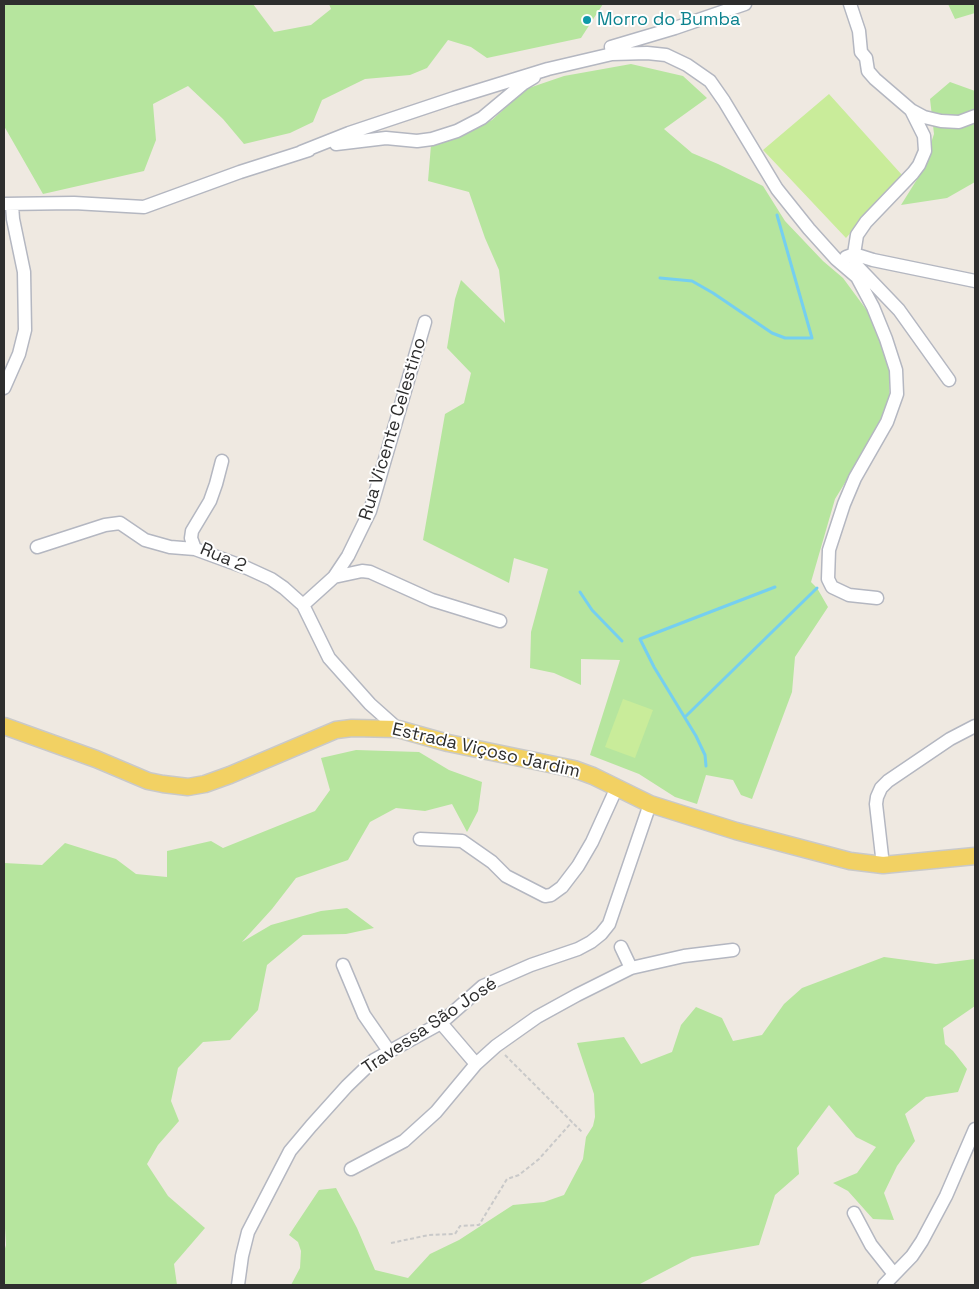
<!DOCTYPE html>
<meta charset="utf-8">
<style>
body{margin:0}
#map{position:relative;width:979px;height:1289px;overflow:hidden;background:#efe9e1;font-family:"Space Grotesk",sans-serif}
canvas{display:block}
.frame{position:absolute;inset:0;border:5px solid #2e2e2e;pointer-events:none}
</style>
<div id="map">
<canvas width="979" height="1289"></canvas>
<div class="frame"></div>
</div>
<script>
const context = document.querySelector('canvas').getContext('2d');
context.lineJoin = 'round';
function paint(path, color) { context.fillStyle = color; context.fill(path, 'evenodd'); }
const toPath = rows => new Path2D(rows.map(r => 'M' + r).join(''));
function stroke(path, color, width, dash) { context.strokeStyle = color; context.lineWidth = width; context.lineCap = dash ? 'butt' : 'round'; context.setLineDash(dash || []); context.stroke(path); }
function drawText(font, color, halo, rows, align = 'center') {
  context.font = font + ' "Space Grotesk",sans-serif'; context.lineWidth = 4; context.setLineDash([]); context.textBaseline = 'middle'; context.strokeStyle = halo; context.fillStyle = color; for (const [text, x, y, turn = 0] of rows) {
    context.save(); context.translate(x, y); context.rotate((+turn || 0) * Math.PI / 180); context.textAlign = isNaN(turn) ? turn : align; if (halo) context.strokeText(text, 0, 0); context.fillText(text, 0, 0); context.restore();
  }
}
paint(toPath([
 [4,4,253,4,274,32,311,25,331,9,329,4,603,4,581,38,487,58,471,47,448,40,427,68,410,75,365,79,322,100,313,122,290,133,244,144,223,119,188,86,153,104,156,140,144,171,43,194,4,126],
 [948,4,975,4,975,13,955,19],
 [631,64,683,76,707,98,664,129,692,153,718,164,763,186,785,221,823,261,843,278,874,320,889,369,890,410,835,499,811,582,817,588,828,607,795,657,792,692,752,799,741,795,733,780,706,775,697,804,675,797,639,774,590,755,620,660,581,659,581,685,554,673,530,668,531,632,548,569,514,558,509,583,423,540,445,414,464,403,471,373,447,348,455,299,461,280,505,323,499,270,485,238,469,192,428,181,431,145,492,120,526,89,564,76],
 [950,82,975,91,975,182,947,198,901,205,921,173,934,134,930,99],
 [356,750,419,752,449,770,482,782,478,811,467,832,452,804,425,811,396,808,370,822,348,860,296,878,272,909,242,942,271,925,321,911,347,908,374,928,346,934,303,935,267,965,258,1010,230,1040,203,1042,178,1068,171,1101,179,1121,158,1145,147,1164,168,1196,205,1228,174,1264,177,1285,4,1285,4,1252,6,1245,4,1211,4,863,42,865,65,843,116,859,136,874,167,877,167,851,211,841,223,848,315,811,330,790,321,758],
 [884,957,936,964,975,959,975,1006,943,1028,945,1044,953,1051,967,1069,958,1092,926,1097,905,1114,915,1141,897,1166,884,1193,894,1220,873,1219,848,1191,833,1183,857,1173,876,1147,856,1137,829,1105,797,1148,799,1174,775,1195,759,1245,692,1257,638,1285,291,1285,300,1268,301,1251,298,1242,289,1235,319,1190,336,1188,357,1228,375,1270,408,1278,430,1254,459,1240,513,1205,544,1202,564,1195,583,1159,586,1137,593,1126,595,1117,594,1094,577,1043,624,1037,641,1064,672,1052,681,1025,696,1007,722,1018,733,1041,762,1035,784,1004,802,988]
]), '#b6e59e');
paint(toPath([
 [829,94,902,175,846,238,763,150],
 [623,699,653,710,635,758,605,747]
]), '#c9ec9a');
stroke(toPath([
 [660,278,692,281,713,293,772,333,785,338,812,338,777,215],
 [580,592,592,610,622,641],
 [685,717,817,588],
 [706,766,705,755,696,736,654,667,640,639,775,587]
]), '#75cff0', 3);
const minor = toPath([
 [850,4,859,31,861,52,866,58,868,71,875,79,911,110,924,117,941,121,959,122,975,116],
 [612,54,611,47,675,28,745,4],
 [336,144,386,138,417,141,432,139,457,131,482,118,524,83,534,77],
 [301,152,349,133,454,98,548,69,612,54,647,53,666,55,687,65,710,81,724,101,777,189,809,229,836,259,857,277,873,307,886,339,896,370,897,394,887,422,855,478,844,504,829,550,828,579,832,587,849,595,877,598],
 [4,204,74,203,144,207,240,172,309,150],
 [854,254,857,235,866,222,913,173,919,165,925,151,924,136,911,110],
 [846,257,854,254,873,260,975,281],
 [855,264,899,310,949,380],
 [4,388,19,354,25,330,24,272,13,219,12,205],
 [222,461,216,484,210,501,192,531,191,538,195,549,247,568,271,579,284,588,303,605,329,658,370,704,398,729],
 [37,547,105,525,120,523,145,540,170,547,195,549],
 [334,577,362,571,370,572,432,600,500,621],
 [303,605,334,577,348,556,370,511,425,322],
 [420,839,462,841,492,862,506,876,545,896,551,895,562,887,578,866,592,842,617,787],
 [883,865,876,804,877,797,881,788,888,781,950,739,975,726],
 [621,947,631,968],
 [343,965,364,1015,389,1051],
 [441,1023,476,1064],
 [351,1169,404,1141,436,1112,476,1064,496,1046,537,1017,577,995,631,968,684,956,733,950],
 [854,1213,871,1245,894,1274],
 [238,1285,242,1256,248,1232,290,1151,311,1126,347,1086,374,1060,441,1023,483,986,531,965,578,949,591,942,601,934,609,924,650,804],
 [884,1285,912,1256,922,1241,946,1196,975,1129]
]);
const major = toPath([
 [4,726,96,759,148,781,163,784,188,787,205,784,230,775,336,730,352,728,398,729,448,743,574,769,593,776,650,804,736,831,850,861,883,865,975,856]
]);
stroke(minor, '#b4b7c1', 15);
stroke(major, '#c9c9c9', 19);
stroke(toPath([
 [505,1055,582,1132],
 [391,1243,429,1235,455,1234,460,1226,479,1225,507,1179,519,1175,539,1159,572,1122]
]), '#c9c9c9', 2, [4, 2.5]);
stroke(minor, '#fff', 12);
stroke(major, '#f2d163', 16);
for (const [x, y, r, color] of [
 [587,20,5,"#0f9aa8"]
]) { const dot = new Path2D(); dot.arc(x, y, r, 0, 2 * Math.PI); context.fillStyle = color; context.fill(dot); stroke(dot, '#fff', 2); }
drawText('18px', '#0d838f', '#fff', [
 ["Morro do Bumba",597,20]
], 'left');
drawText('18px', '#2e2e2e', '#fff', [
 ["Rua Vicente Celestino",393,429,-73],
 ["Rua 2",223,558,23],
 ["Estrada Viçoso Jardim",486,751,13],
 ["Travessa São José",430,1026,-34]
]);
</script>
